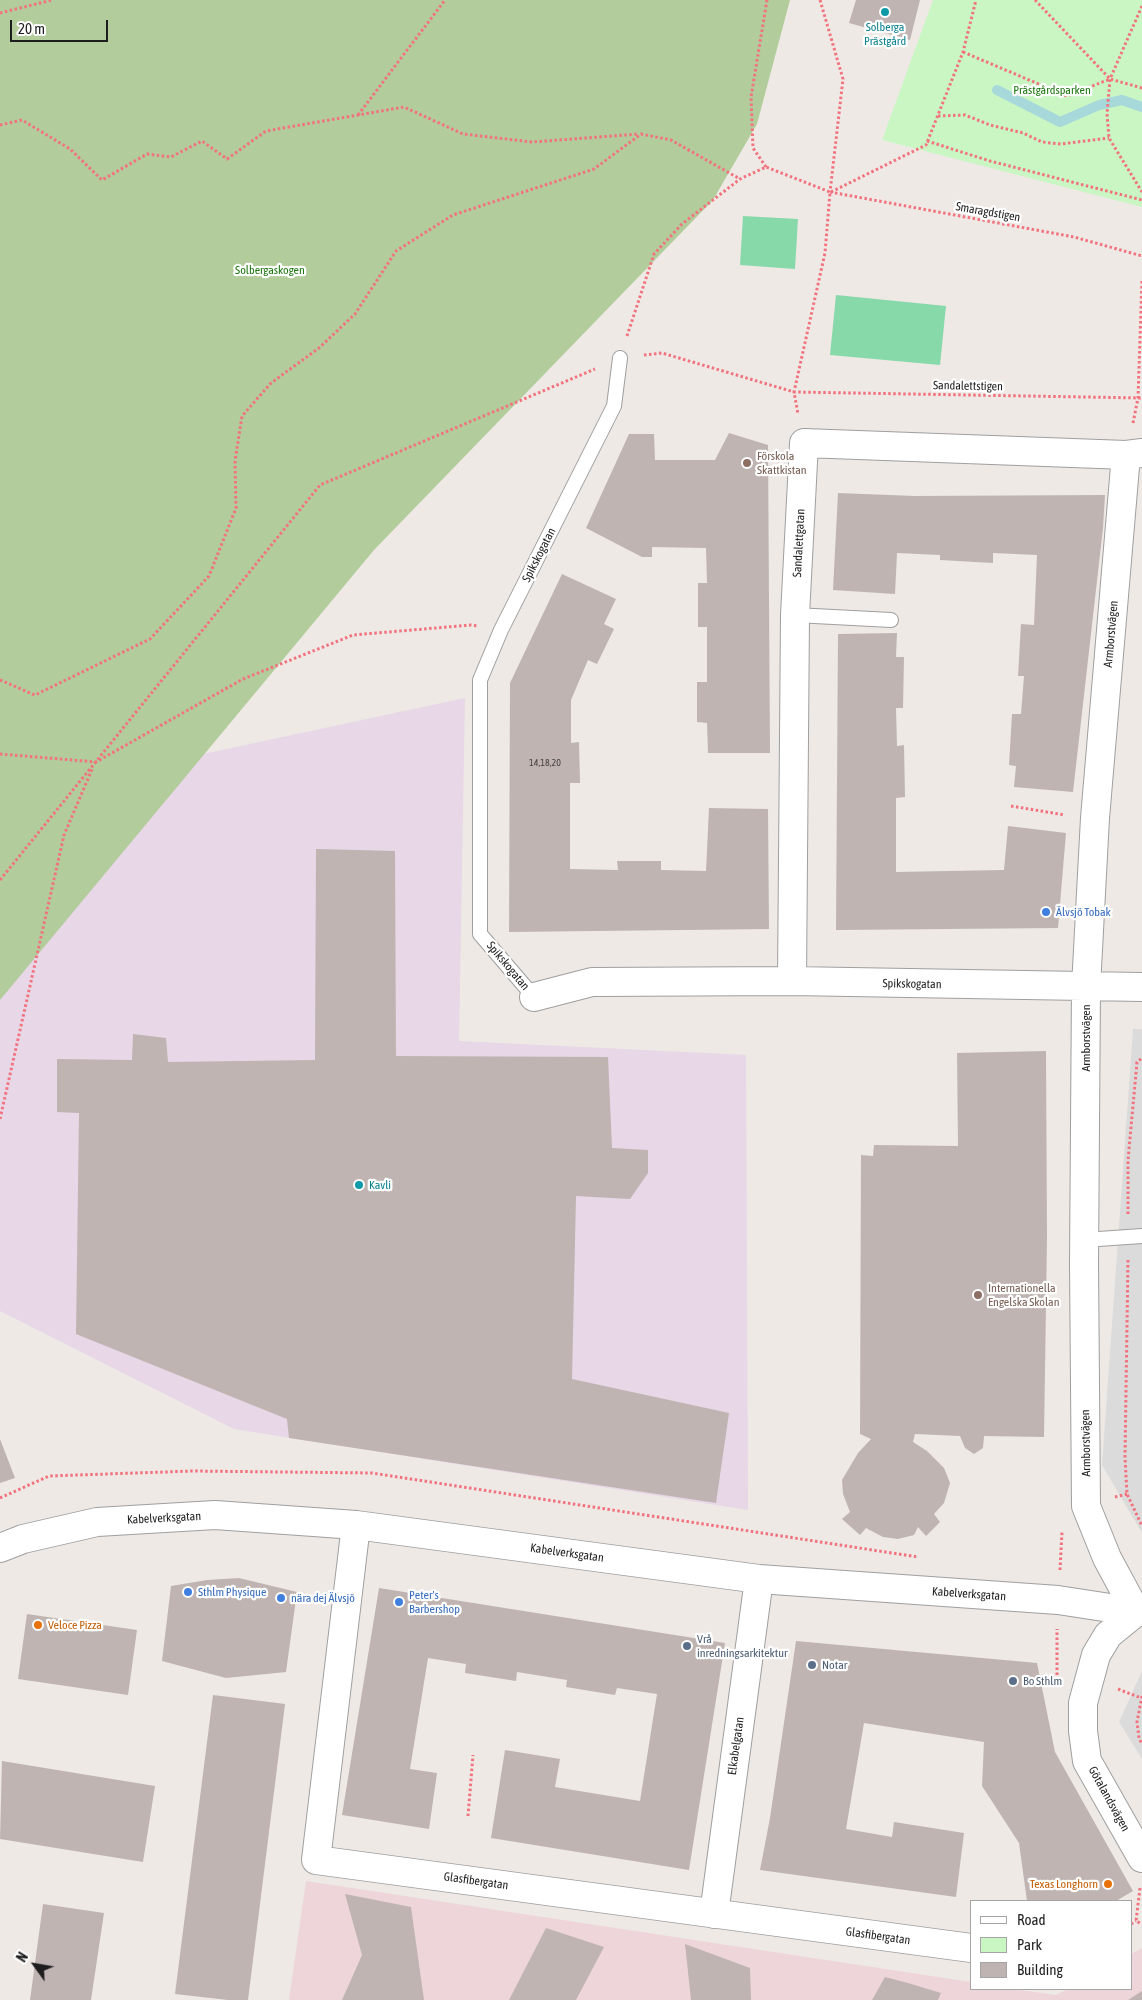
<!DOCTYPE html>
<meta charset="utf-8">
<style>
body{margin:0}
#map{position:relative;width:1142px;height:2000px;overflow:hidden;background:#eee9e5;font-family:"Asap Condensed",sans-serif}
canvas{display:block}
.legend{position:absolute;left:970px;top:1900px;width:162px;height:90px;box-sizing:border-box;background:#fff;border:1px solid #a5a5a5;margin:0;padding:6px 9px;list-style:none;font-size:15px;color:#1e1e1e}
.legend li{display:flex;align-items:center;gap:10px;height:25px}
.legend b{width:25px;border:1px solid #a5a5a5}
.north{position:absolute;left:10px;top:1940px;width:50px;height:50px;-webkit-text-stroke:4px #fff;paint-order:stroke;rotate:302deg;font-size:14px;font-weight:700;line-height:20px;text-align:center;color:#1e1e1e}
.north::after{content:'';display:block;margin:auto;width:18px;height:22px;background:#1e1e1e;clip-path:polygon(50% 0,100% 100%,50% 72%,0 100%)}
.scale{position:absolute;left:10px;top:20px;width:98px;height:22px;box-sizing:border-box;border:2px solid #1e1e1e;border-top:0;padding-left:6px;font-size:15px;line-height:18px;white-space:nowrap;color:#1e1e1e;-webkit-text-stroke:4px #fff;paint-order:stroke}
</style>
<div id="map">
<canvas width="1142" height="2000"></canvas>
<ul class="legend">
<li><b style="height:6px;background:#fff"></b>Road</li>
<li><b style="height:14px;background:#caf6c4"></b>Park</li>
<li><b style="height:14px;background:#bfb4b1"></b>Building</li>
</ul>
<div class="north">N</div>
<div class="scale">20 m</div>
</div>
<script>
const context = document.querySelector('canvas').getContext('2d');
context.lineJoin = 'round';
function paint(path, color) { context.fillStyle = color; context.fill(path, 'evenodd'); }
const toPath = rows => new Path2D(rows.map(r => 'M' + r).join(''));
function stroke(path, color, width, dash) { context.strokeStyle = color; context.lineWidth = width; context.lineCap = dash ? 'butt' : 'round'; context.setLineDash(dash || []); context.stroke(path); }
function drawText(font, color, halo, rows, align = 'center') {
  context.font = font + ' "Asap Condensed",sans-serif'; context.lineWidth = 4.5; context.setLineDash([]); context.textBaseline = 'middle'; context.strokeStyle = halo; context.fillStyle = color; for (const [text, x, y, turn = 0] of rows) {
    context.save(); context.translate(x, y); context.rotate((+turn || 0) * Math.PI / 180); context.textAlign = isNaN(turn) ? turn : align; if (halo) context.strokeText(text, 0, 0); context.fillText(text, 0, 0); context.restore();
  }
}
paint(toPath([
 [1133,1029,1142,1029,1142,1533,1102,1465],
 [1142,1671,1142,1759,1119,1722]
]), '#dcdbdb');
paint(toPath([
 [306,1881,971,1982,971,1989,1013,1989,1056,1995,1068,1989,1131,1989,1131,1954,1142,1948,1142,2000,289,2000]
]), '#eed5d9');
paint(toPath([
 [465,698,459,1041,746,1055,748,1510,234,1429,0,1311,0,981,175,760]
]), '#e7d7e7');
paint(toPath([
 [0,0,790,0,757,124,713,200,374,550,0,1000]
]), '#b3cc9c');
paint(toPath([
 [933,0,1142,0,1142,207,882,140]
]), '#caf6c4');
paint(toPath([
 [743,216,798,219,795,269,740,265],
 [836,295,946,306,940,365,830,355]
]), '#87d9a9');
stroke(toPath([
 [997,90,1060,122,1099,105,1122,100,1142,107]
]), '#a7d8da', 10);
paint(toPath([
 [856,0,920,0,910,40,849,23],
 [729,433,768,445,770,753,708,753,707,723,697,722,697,682,707,682,707,627,698,627,698,583,707,583,706,548,652,547,652,557,642,557,586,528,629,434,654,434,655,460,715,460],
 [838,493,915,496,1105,495,1103,528,1073,792,1014,787,1016,766,1009,765,1012,714,1021,714,1024,676,1018,676,1021,624,1034,625,1037,555,993,553,993,563,940,560,940,555,897,553,895,594,833,590],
 [562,574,616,599,604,624,614,629,597,664,588,660,571,700,571,743,579,742,580,783,570,783,570,869,618,870,617,861,661,861,661,870,706,871,709,808,768,809,769,929,509,932,510,683],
 [897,633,896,657,904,657,903,708,896,708,897,746,904,745,905,797,896,798,896,872,1004,870,1008,826,1066,833,1058,928,836,930,838,634],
 [316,849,395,851,396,1056,608,1057,612,1148,648,1150,648,1173,630,1199,576,1196,572,1379,729,1413,716,1503,289,1438,287,1419,76,1334,79,1113,57,1112,57,1059,132,1060,133,1034,166,1038,168,1062,315,1060],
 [1046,1051,1047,1238,1044,1437,984,1436,983,1448,974,1454,965,1448,960,1436,915,1434,913,1442,927,1451,944,1468,950,1483,944,1503,934,1514,940,1522,926,1536,918,1527,914,1535,898,1539,883,1537,866,1528,860,1535,842,1519,850,1512,843,1494,842,1480,858,1453,871,1439,860,1434,861,1155,873,1156,874,1145,958,1146,957,1053],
 [0,1439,15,1478,0,1483],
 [239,1578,297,1592,286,1672,226,1678,162,1661,171,1586,207,1580],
 [379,1588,725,1643,689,1870,491,1838,505,1750,560,1759,555,1787,640,1801,657,1694,617,1688,615,1695,566,1687,567,1680,517,1672,516,1681,465,1673,466,1664,428,1658,410,1769,437,1773,429,1829,342,1815],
 [27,1614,137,1630,128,1695,18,1679],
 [796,1641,1037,1663,1055,1752,1133,1891,1116,1901,1027,1901,1019,1843,982,1786,984,1742,864,1723,846,1829,892,1837,894,1822,964,1833,956,1897,760,1870,770,1818],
 [213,1695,285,1704,248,2000,228,2000,175,1994],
 [2,1761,155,1786,143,1862,0,1839],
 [345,1894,411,1907,424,2000,342,2000,362,1955],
 [43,1904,104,1913,91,2000,30,2000],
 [546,1928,604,1947,576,2000,509,2000],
 [685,1944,750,1968,751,2000,691,2000],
 [885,1977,908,1983,941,1993,938,2000,872,2000],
 [1142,1991,1142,2000,1128,2000]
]), '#bfb4b1');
const service = toPath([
 [795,615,891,620],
 [534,997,480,934,480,680,501,630,614,406,620,358],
 [1084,1240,1142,1236]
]);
const minor = toPath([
 [1126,455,1095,818,1086,987,1084,1263,1086,1506,1107,1558,1136,1612],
 [792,981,795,615,804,443,1126,455,1142,453],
 [534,997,592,982,792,981,1142,987],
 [356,1525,316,1860,971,1948],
 [0,1548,23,1539,97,1522,215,1515,356,1525,759,1579,1058,1600,1136,1612],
 [1142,1609,1136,1612,1108,1635,1096,1655,1083,1703,1083,1731,1087,1761,1142,1858],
 [714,1914,759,1579]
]);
stroke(service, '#9f9f9f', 16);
stroke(minor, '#9f9f9f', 30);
stroke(toPath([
 [820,0,843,79,830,192],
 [1035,0,1110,79],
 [1142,6,1110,79,1107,114,1109,138,1142,192],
 [0,13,52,0],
 [963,52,1067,96,1110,79,1142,88],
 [358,115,445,0],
 [938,116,965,115,990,125,1023,133,1042,142,1061,144,1109,138],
 [0,125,22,120,70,149,102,180,147,154,171,157,202,141,227,159,266,131,404,107,463,134,532,142,639,134],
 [927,141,990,161,1142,200],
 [766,167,753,148,751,97,767,0],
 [830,192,1074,237,1142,256],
 [831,192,926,145,963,52,976,0],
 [627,336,654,254,682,224,740,179,766,167,830,192,825,253,794,392,798,414],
 [644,355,662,353,794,392,1142,398],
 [1133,423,1138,398,1142,280],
 [0,680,35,695,150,639,209,576,236,508,235,461,242,416,271,383,319,348,355,314,396,251,453,215,594,169,641,134,671,140,740,179],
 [0,754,96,762,243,679,353,635,471,625,478,626],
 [1011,806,1065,815],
 [0,880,320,485,595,369],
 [0,1119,64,835,93,767],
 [1128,1214,1128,1160,1137,1062,1142,1058],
 [1128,1260,1125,1457,1127,1494,1142,1526],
 [1115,1497,1127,1494],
 [0,1498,49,1476,193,1471,372,1473,918,1557],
 [1060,1570,1062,1532],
 [1057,1675,1057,1629],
 [1118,1689,1141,1698],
 [1142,1696,1137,1722,1139,1738,1142,1744],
 [468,1816,473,1755],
 [1140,1888,1136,1921,1142,1924],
 [1131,1924,1136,1921]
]), '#f2727e', 3, [2.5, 2.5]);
stroke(service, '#fff', 14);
stroke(minor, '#fff', 28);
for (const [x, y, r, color] of [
 [885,12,5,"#0f9aa8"],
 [747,463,5,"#8d6e63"],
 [1046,912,5,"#3f7fe0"],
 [359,1185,5,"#0f9aa8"],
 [978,1295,5,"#8d6e63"],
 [188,1592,5,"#3f7fe0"],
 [281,1598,5,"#3f7fe0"],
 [399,1602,5,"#3f7fe0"],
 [38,1625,5,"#e8710a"],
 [687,1646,5,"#5c6f8a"],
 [812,1665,5,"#5c6f8a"],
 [1013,1681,5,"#5c6f8a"],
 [1108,1884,5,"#e8710a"]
]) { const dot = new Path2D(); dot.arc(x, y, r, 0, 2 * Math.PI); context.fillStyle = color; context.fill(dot); stroke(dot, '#fff', 2); }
drawText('10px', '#464443', null, [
 ["14,18,20",545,763]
]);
drawText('12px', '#0d838f', '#fff', [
 ["Solberga",885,27],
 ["Prästgård",885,41],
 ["Kavli",369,1185,"left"]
]);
drawText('12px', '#1d7711', '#fff', [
 ["Prästgårdsparken",1052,90],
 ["Solbergaskogen",270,270]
]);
drawText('12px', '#1e1e1e', '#fff', [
 ["Smaragdstigen",988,212,10],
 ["Sandalettstigen",968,386,1],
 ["Sandalettgatan",799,543,-87],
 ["Spikskogatan",539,555,-63],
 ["Armborstvägen",1111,634,-85],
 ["Spikskogatan",508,966,50],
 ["Spikskogatan",912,984,1],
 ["Armborstvägen",1086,1038,-90],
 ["Armborstvägen",1086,1443,-91],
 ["Kabelverksgatan",164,1518,-3],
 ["Kabelverksgatan",567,1553,8],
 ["Kabelverksgatan",969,1594,4],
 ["Elkabelgatan",736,1746,-82],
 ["Götalandsvägen",1109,1799,61],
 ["Glasfibergatan",476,1881,8],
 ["Glasfibergatan",878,1936,8]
]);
drawText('12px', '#785e54', '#fff', [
 ["Förskola",757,456],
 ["Skattkistan",757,470],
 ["Internationella",988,1288],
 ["Engelska Skolan",988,1302]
], 'left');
drawText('12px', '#366cbe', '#fff', [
 ["Älvsjö Tobak",1056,912],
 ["Sthlm Physique",198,1592],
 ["Peter's",409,1595],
 ["Barbershop",409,1609],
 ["nära dej Älvsjö",291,1598]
], 'left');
drawText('12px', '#c56008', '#fff', [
 ["Veloce Pizza",48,1625],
 ["Texas Longhorn",1098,1884,"right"]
], 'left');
drawText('12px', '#4e5e75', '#fff', [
 ["Vrå",697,1639],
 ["inredningsarkitektur",697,1653],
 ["Notar",822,1665],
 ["Bo Sthlm",1023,1681]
], 'left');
</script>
